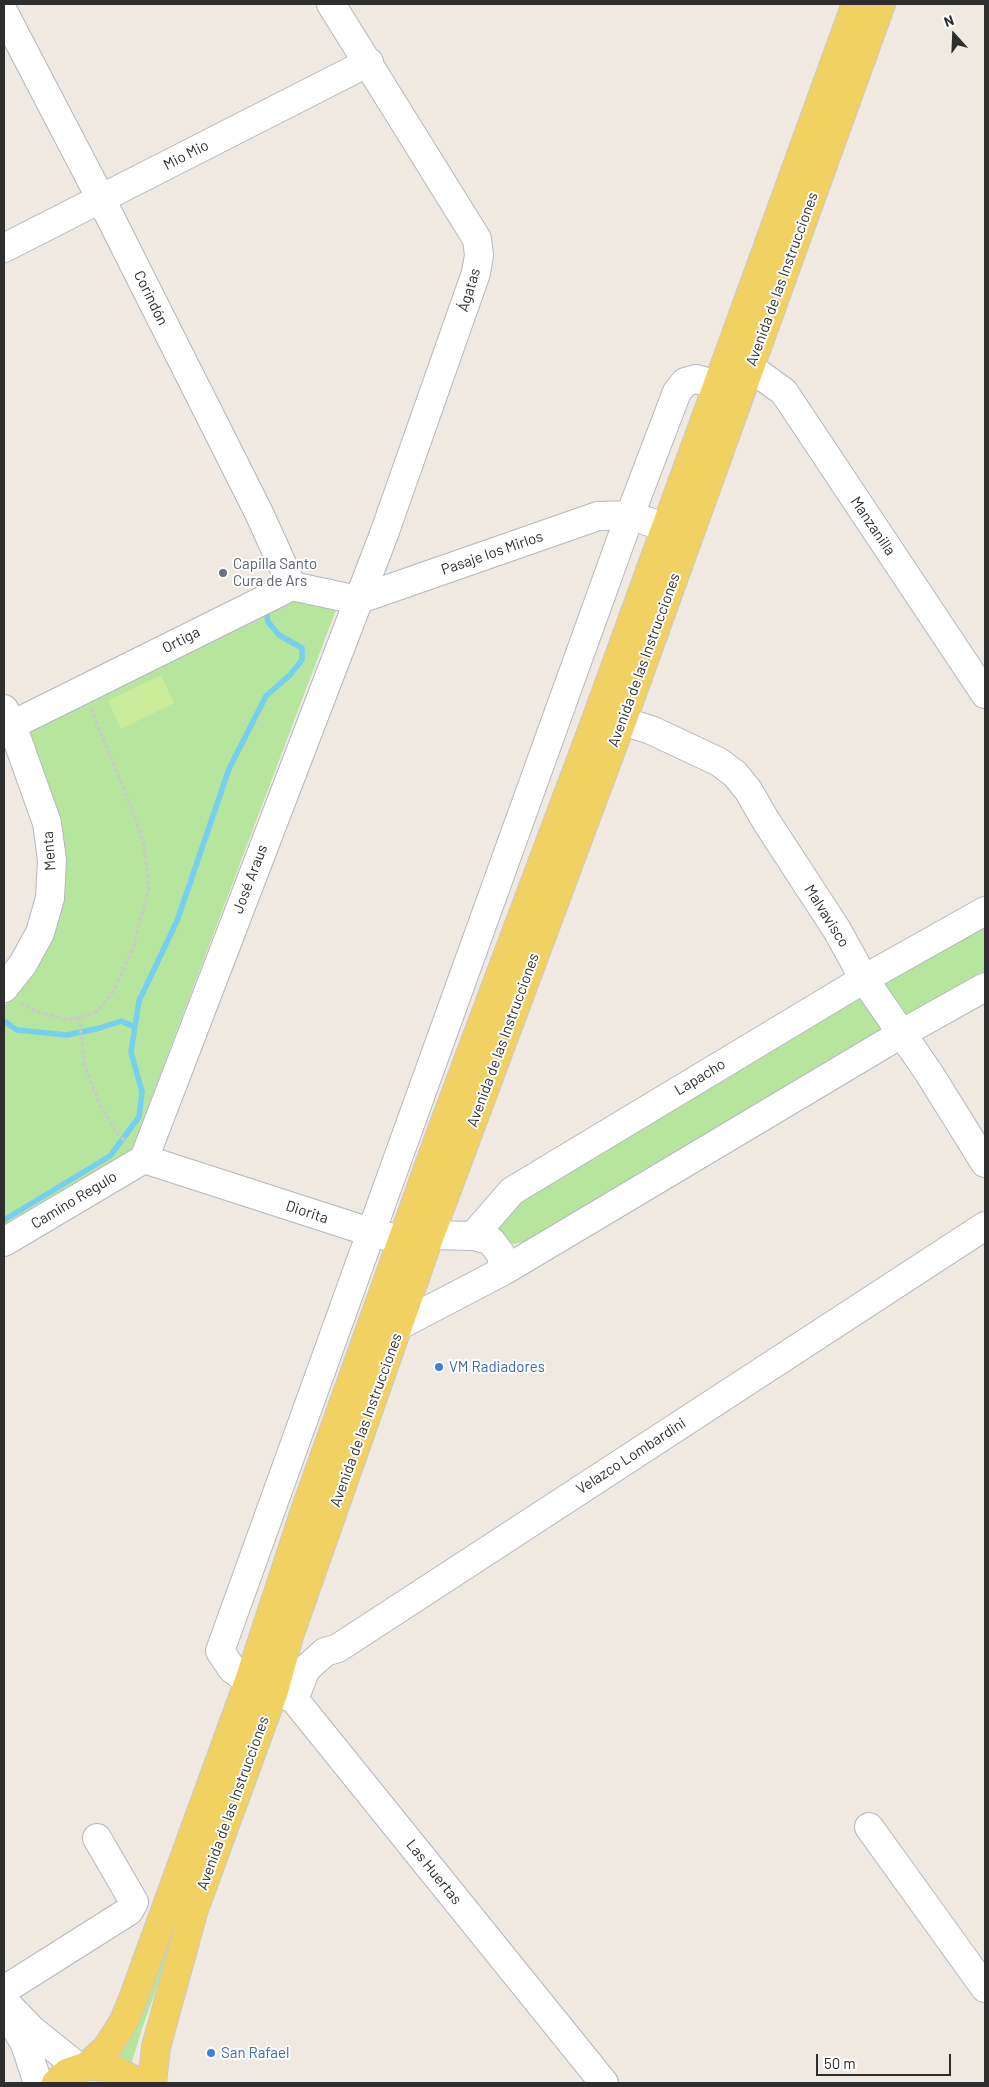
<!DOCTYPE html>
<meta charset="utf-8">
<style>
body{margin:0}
#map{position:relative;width:989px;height:2087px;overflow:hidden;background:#efe9e1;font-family:Barlow,sans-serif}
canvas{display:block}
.frame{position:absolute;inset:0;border:5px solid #2e2e2e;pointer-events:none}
.north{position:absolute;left:929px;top:10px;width:50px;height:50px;-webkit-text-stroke:4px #fff;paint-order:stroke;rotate:340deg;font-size:14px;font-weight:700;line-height:20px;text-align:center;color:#2e2e2e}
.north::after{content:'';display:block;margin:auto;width:18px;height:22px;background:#2e2e2e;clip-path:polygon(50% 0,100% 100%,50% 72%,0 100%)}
.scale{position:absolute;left:816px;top:2054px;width:135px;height:22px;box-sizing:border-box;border:2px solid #2e2e2e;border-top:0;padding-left:6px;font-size:15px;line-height:18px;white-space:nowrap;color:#2e2e2e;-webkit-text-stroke:4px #fff;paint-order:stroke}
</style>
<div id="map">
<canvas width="989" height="2087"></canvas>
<div class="frame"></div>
<div class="north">N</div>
<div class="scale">50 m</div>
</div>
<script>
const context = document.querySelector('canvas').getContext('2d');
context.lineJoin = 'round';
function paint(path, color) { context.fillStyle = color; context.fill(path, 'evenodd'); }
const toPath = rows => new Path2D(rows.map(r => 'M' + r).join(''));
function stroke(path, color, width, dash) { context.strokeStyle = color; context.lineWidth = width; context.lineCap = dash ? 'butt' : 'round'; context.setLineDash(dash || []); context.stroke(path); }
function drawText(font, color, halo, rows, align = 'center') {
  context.font = font + ' Barlow,sans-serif'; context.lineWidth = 4; context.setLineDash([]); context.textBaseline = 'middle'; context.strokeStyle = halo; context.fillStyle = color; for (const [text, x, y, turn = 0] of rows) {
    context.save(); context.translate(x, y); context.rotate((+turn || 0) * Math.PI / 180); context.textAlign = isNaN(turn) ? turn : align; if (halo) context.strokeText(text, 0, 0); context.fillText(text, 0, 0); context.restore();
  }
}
paint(toPath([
 [291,599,336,610,132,1149,4,1227,4,1007,38,961,59,903,65,849,50,794,26,730],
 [985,913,985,971,911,1016,905,1017,880,983],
 [861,993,882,1020,881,1030,876,1038,530,1240,515,1244,508,1243,496,1233,500,1213],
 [253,1718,142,2029,130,2068,116,2059]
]), '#b6e59e');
paint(toPath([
 [161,675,174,703,121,729,108,701]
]), '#c9ec9a');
stroke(toPath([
 [4,1021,17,1030,67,1035,100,1028,121,1021,135,1027],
 [4,1220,110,1156,139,1117,142,1092,131,1052,139,1001,177,921,229,769,266,696,290,675,302,660,302,648,279,635,268,622,266,608]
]), '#75cff0', 5.5);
const minor = toPath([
 [4,13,101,199,259,513,292,586],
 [4,248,369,62],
 [751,368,784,392,985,694],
 [357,600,598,516,630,515,666,528],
 [4,709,12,725,47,823,52,860,50,898,40,933,23,964,4,988],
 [622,721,651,730,719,762,735,774,748,790,766,821,837,930,864,979,929,1073,985,1163],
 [12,725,292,586,357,600],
 [144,1159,384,534,476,273,479,255,477,239,331,4],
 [144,1159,370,1232,402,1240,430,1235,473,1236,485,1239,491,1241,500,1253,505,1270],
 [473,1236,512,1191,864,979,985,911],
 [4,1242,144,1159],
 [400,1325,505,1270,901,1034,985,987],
 [294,1699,306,1669,325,1652,338,1648,985,1226],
 [869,1827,985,1988],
 [4,1990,129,1911,134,1902,97,1838],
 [4,2001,32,2030,78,2067],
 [10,2018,25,2044,38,2083],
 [604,2083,294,1699,249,1681,232,1669,220,1651,630,515,677,392,685,382,696,379,718,385]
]);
const major = toPath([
 [87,2066,106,2049,123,2023,133,1999,249,1681,306,1508,439,1138,596,720,856,4],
 [56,2083,67,2073,87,2066,108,2067,130,2078,134,2083],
 [152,2083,156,2047,194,1909,274,1691,289,1636,430,1235,622,721,881,4]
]);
stroke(minor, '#b4b7c1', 30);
stroke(major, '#c9c9c9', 30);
stroke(toPath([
 [20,1003,38,1012,69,1020,98,1011,114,990,133,948,149,887,144,844,129,802,91,709],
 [79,1017,85,1067,100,1105,117,1133,127,1143]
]), '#c9c9c9', 3, [4, 2.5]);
stroke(minor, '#fff', 28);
stroke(major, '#f2d163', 28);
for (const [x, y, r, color] of [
 [223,573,5,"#6b7280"],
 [439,1367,5,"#3f7fe0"],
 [211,2053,5,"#3f7fe0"]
]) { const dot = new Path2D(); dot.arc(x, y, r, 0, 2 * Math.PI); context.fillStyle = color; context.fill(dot); stroke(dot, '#fff', 2); }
drawText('15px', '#2e2e2e', '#fff', [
 ["Mio Mio",186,155,-27],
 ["Avenida de las Instrucciones",782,279,-70],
 ["Ágatas",469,290,-73],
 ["Corindón",151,298,64],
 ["Manzanilla",873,526,56],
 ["Pasaje los Mirlos",492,553,-19],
 ["Ortiga",181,640,-27],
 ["Avenida de las Instrucciones",644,660,-70],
 ["Menta",49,851,-94],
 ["José Araus",250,879,-69],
 ["Malvavisco",827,916,58],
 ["Avenida de las Instrucciones",503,1040,-70],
 ["Lapacho",700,1077,-31],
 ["Camino Regulo",74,1200,-31],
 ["Diorita",307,1212,18],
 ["Avenida de las Instrucciones",366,1420,-70],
 ["Velazco Lombardini",631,1456,-33],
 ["Avenida de las Instrucciones",233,1803,-70],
 ["Las Huertas",434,1872,51]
]);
drawText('15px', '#5b616d', '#fff', [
 ["Capilla Santo",233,564],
 ["Cura de Ars",233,581]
], 'left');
drawText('15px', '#366cbe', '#fff', [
 ["VM Radiadores",449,1367],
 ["San Rafael",221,2053]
], 'left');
</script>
